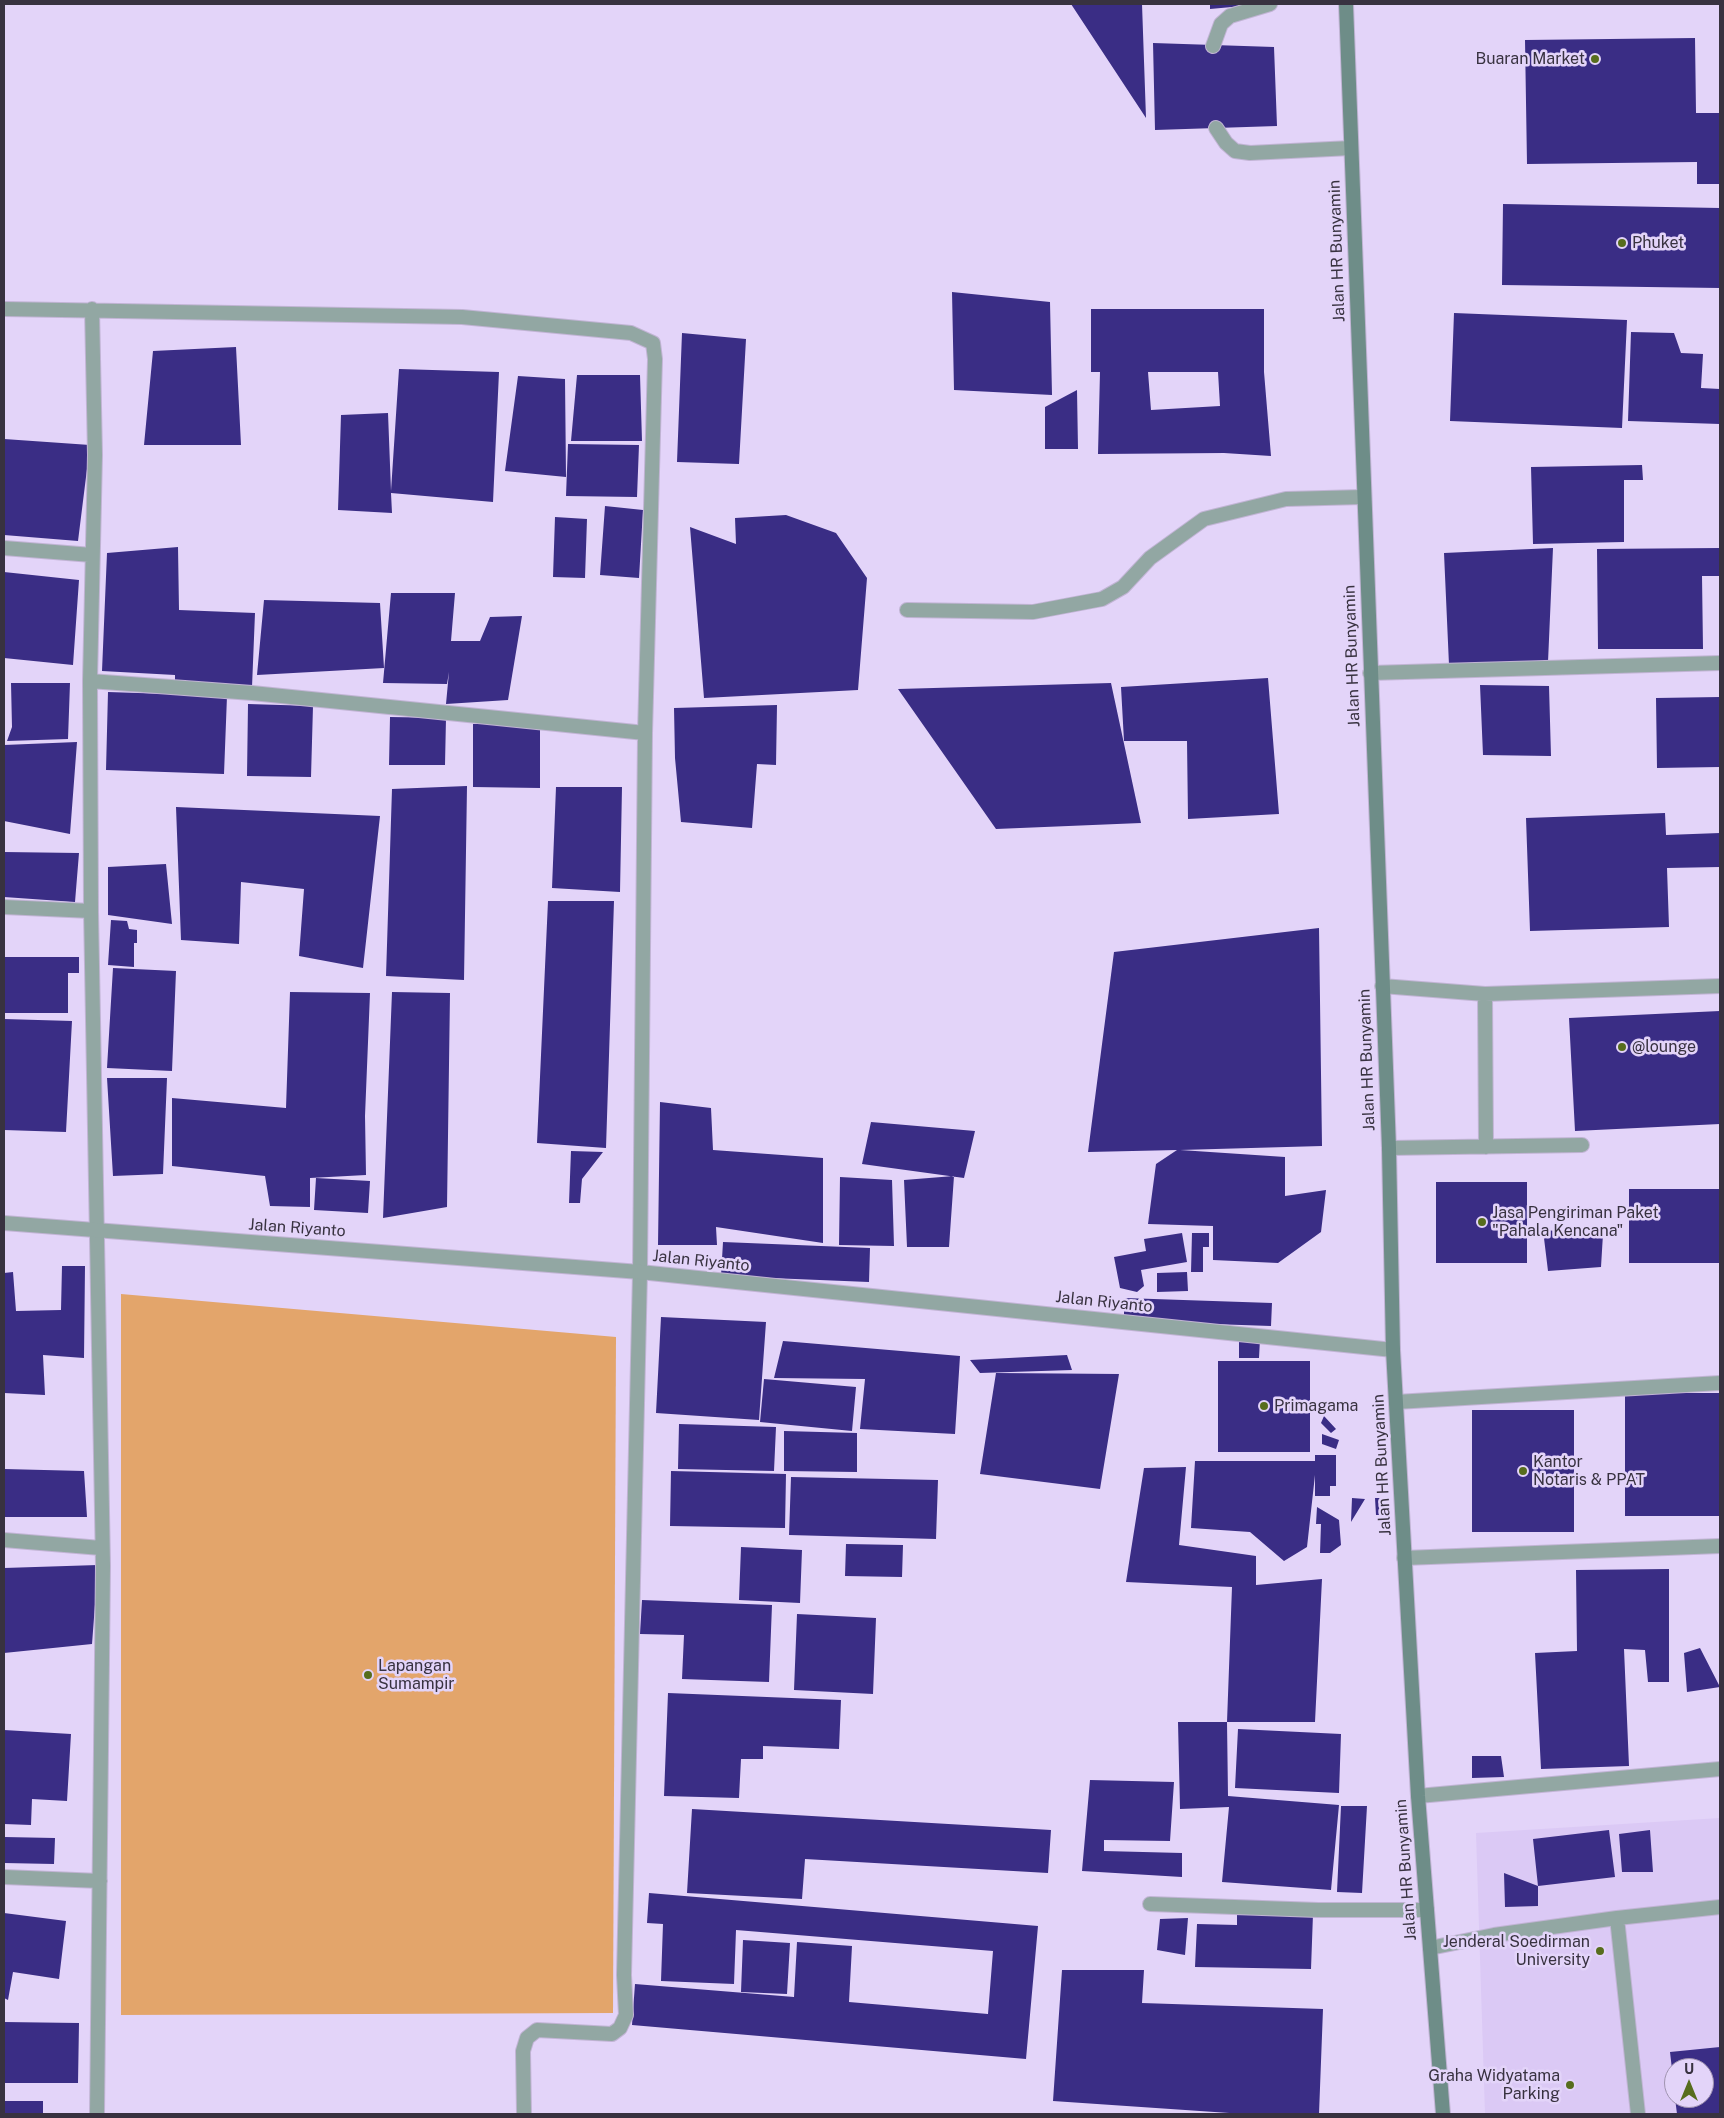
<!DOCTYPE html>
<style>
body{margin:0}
#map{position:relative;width:1724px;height:2118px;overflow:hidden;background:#e3d4f9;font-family:"Public Sans",sans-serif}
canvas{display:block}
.frame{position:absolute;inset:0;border:5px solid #383240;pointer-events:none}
.north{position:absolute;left:1664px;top:2058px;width:50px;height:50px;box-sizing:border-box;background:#e3d4f9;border:1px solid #9f93af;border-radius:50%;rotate:0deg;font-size:14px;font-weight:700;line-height:20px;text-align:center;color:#383240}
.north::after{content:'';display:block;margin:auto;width:18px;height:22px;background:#576d1d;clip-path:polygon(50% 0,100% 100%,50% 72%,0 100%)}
</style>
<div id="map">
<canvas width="1724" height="2118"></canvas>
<div class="frame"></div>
<div class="north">U</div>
</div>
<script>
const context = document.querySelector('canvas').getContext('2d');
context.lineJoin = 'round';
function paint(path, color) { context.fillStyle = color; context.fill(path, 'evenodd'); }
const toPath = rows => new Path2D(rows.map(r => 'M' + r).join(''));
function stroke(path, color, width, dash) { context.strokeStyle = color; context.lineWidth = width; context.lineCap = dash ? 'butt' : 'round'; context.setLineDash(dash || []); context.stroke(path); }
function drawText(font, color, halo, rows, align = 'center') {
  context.font = font + ' "Public Sans",sans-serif'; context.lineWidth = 5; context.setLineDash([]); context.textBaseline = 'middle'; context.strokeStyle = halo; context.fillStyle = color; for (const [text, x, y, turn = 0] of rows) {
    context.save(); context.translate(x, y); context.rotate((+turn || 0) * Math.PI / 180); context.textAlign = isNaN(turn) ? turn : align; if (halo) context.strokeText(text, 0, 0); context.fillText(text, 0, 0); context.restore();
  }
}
paint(toPath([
 [1720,1818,1720,2114,1485,2114,1476,1833],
 [1674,2068,1704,2068,1704,2098,1674,2098]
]), '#dbc9f5');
paint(toPath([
 [121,1294,616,1337,613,2013,121,2015]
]), '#e3a56b');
paint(toPath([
 [1071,4,1142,4,1146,118],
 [1210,4,1254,4,1254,5,1210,9],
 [1695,38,1696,113,1720,113,1720,184,1697,184,1697,162,1527,164,1525,40],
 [1153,43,1274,47,1277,126,1155,130],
 [1503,204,1720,208,1720,288,1502,285],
 [952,292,1050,302,1052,395,954,390],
 [1091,309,1264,309,1264,372,1271,456,1224,453,1098,454,1100,372,1091,372],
 [1148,372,1218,372,1220,406,1151,410],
 [1454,313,1627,320,1622,428,1450,421],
 [1631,332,1674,333,1681,353,1703,354,1701,388,1720,389,1720,424,1628,421],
 [682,333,746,339,739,464,677,462],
 [236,347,241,445,144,445,153,351],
 [399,369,499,372,493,502,391,493,392,513,338,510,341,415,388,413,391,491],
 [577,375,640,375,642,441,571,441],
 [518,376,565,379,566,477,505,471],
 [1077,390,1078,449,1045,449,1045,407],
 [4,439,90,445,78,541,4,535],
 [568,444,639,445,637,497,566,496],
 [1642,465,1643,480,1624,480,1624,542,1533,544,1531,467],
 [605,506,643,510,639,578,600,575],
 [786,515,836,533,867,578,858,690,704,698,690,527,736,544,735,518],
 [555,517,587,519,585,578,553,577],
 [178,547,179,610,255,613,252,687,175,683,175,675,102,671,107,553],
 [1553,548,1548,662,1449,665,1444,553],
 [1720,548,1720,576,1702,576,1703,649,1598,649,1597,549],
 [4,572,79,580,73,665,4,658],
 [391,593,455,593,451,641,480,641,490,617,522,616,508,700,446,704,449,672,447,684,383,683],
 [264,600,380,603,384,668,257,675],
 [1268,678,1279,814,1188,819,1187,741,1124,741,1121,687],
 [11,683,70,683,68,739,7,741,12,727],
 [1111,683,1141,823,996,829,898,689],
 [1480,685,1549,686,1551,756,1483,755],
 [108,692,227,696,224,774,106,770],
 [1720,697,1720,767,1657,768,1656,698],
 [248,704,313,706,311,777,247,776],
 [777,705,776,765,757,764,752,828,681,822,675,758,674,708],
 [390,717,446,718,445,765,389,765],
 [473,724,540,724,540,788,473,787],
 [77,742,70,834,4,821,4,745],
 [467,786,464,980,386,976,392,789],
 [556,787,622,787,620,892,552,888],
 [176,807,380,816,363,968,299,956,304,889,241,882,239,944,181,940],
 [1665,813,1666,835,1720,833,1720,867,1667,868,1669,927,1530,931,1526,818],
 [4,852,79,853,75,902,4,897],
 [166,864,172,924,108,915,108,867],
 [548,901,614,901,606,1148,537,1143],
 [111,920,127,921,129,929,137,930,137,943,134,943,134,967,108,965],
 [1319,928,1322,1146,1180,1150,1285,1157,1285,1196,1326,1190,1321,1232,1278,1263,1213,1260,1213,1226,1148,1224,1156,1164,1177,1150,1088,1152,1114,952],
 [4,957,79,957,79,973,68,973,68,1013,4,1013],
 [113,968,176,971,172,1071,107,1068],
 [290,992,370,993,365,1116,366,1175,310,1178,310,1207,270,1206,265,1176,172,1166,172,1098,286,1108],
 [392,992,450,993,447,1207,383,1218],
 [1720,1011,1720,1124,1575,1131,1569,1018],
 [4,1019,72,1021,66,1132,4,1130],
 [107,1078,167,1078,163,1174,113,1176],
 [660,1102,711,1108,713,1150,823,1158,823,1243,716,1227,717,1245,658,1245],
 [871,1122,975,1131,964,1178,862,1164],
 [571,1151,603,1152,582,1179,580,1203,569,1203],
 [954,1176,949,1247,907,1247,904,1180],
 [840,1177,892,1180,894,1246,839,1245],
 [316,1178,370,1181,368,1213,314,1210],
 [1436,1182,1527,1182,1527,1263,1436,1263],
 [1629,1189,1720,1189,1720,1263,1629,1263],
 [1543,1230,1603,1234,1601,1267,1548,1271],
 [1182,1233,1187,1262,1141,1270,1144,1286,1137,1292,1120,1288,1114,1257,1146,1251,1144,1239],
 [1192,1233,1209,1233,1209,1247,1203,1247,1203,1272,1191,1272],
 [723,1242,870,1248,869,1282,721,1276],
 [62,1266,85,1266,84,1358,43,1355,45,1395,4,1393,4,1273,13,1272,16,1311,61,1310],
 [1187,1272,1188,1291,1157,1292,1157,1273],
 [1124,1298,1272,1303,1271,1326,1124,1321],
 [661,1317,766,1322,759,1420,656,1413],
 [1239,1338,1260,1339,1259,1358,1239,1358],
 [783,1341,960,1356,955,1434,860,1429,865,1379,774,1378],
 [1067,1355,1072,1370,980,1373,970,1360],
 [1218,1361,1310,1361,1310,1452,1218,1452],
 [996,1373,1119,1374,1100,1489,980,1474],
 [764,1379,856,1387,852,1431,760,1422],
 [1625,1393,1720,1393,1720,1516,1625,1516],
 [1472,1410,1574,1410,1574,1532,1472,1532],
 [1324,1416,1336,1429,1331,1433,1321,1423],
 [679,1424,776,1427,774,1471,678,1469],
 [784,1431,857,1433,857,1472,784,1471],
 [1322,1434,1339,1440,1336,1449,1322,1444],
 [1315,1455,1336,1455,1336,1486,1330,1486,1330,1496,1315,1496,1315,1475,1307,1547,1284,1561,1250,1532,1191,1528,1195,1461,1315,1461],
 [1186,1467,1179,1545,1256,1556,1256,1585,1322,1579,1315,1722,1227,1722,1232,1587,1126,1582,1144,1468],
 [4,1469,84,1471,87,1517,4,1517],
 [671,1471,786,1474,785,1528,670,1526],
 [791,1477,938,1480,936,1539,789,1535],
 [1352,1498,1365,1499,1351,1522],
 [1375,1498,1386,1498,1388,1515,1376,1515],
 [1317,1507,1339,1520,1341,1545,1330,1553,1320,1553,1321,1524,1316,1524],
 [846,1544,903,1545,902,1577,845,1576],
 [741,1547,802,1550,800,1603,739,1600],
 [98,1565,92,1644,4,1653,4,1568],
 [1669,1569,1669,1682,1648,1682,1645,1650,1624,1649,1629,1766,1541,1769,1535,1653,1577,1651,1576,1570],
 [642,1600,772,1605,769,1682,682,1679,684,1635,640,1634],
 [797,1614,876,1618,873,1694,794,1690],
 [1700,1648,1720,1687,1687,1692,1684,1653],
 [668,1693,841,1700,839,1749,763,1746,763,1759,741,1759,739,1798,664,1796],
 [1178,1722,1227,1722,1228,1796,1339,1805,1331,1890,1222,1882,1229,1807,1180,1809],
 [1238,1729,1341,1734,1339,1793,1235,1788],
 [4,1730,71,1734,67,1801,32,1799,31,1825,4,1824],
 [1472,1756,1501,1756,1504,1777,1472,1778],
 [1090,1780,1174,1782,1170,1841,1104,1840,1104,1851,1182,1853,1182,1877,1082,1871],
 [1341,1806,1367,1806,1362,1893,1337,1892],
 [692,1809,1051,1830,1048,1873,805,1859,802,1899,687,1893],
 [1609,1830,1615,1877,1538,1886,1538,1906,1505,1907,1504,1873,1538,1886,1533,1839],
 [1650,1830,1653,1872,1622,1872,1619,1834],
 [4,1837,55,1838,54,1864,4,1863],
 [649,1893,1038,1926,1026,2059,632,2025,635,1984,794,1997,797,1942,852,1946,849,2002,988,2014,993,1951,736,1930,734,1984,661,1981,663,1924,647,1923],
 [1237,1912,1313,1914,1311,1969,1195,1967,1197,1924,1237,1925],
 [4,1913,66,1921,59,1979,13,1972,8,2000,4,1998],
 [1188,1918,1185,1955,1157,1950,1160,1919],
 [743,1940,790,1943,787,1994,741,1992],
 [1062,1970,1144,1970,1142,2003,1323,2009,1319,2114,1244,2114,1053,2101],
 [4,2022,79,2023,78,2083,4,2083],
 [1720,2047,1720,2114,1677,2114,1675,2098,1704,2098,1704,2068,1674,2068,1673,2078,1670,2052],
 [4,2101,43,2101,43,2114,4,2114]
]), '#3a2d85');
const service = toPath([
 [1213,46,1221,24,1230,16,1270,4],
 [1216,128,1226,143,1235,151,1250,153,1351,148],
 [907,610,1033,612,1102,599,1123,587,1150,558,1204,519,1286,499,1363,497],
 [1382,986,1485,994],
 [1486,1147,1485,994,1720,986],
 [1389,1148,1582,1145],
 [1617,1918,1638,2114],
 [1430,1948,1494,1935,1617,1918,1720,1907]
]);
const minor = toPath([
 [4,309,462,317,631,333,653,343,655,359,645,733,640,1272,624,1975,626,2015,620,2028,612,2034,537,2030,527,2038,523,2051,524,2114],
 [92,309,95,455,90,681,91,911,103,1566,97,2114],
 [4,548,92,555],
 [1370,673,1720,663],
 [90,681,252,693,645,733],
 [4,907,91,911],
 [1396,1402,1720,1383],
 [4,1540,101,1548],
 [1404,1558,1720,1546],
 [1418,1796,1720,1769],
 [4,1877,100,1881],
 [1150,1904,1318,1910,1427,1910]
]);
const tertiary = toPath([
 [4,1223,640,1272,1393,1350]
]);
const secondary = toPath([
 [1346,4,1389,1148,1393,1350,1418,1796,1443,2114]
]);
stroke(service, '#c1b4d4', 16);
stroke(minor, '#c1b4d4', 16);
stroke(tertiary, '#c1b4d4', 16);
stroke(secondary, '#c1b4d4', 16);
stroke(service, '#92a7a3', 14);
stroke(minor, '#92a7a3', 14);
stroke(tertiary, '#92a7a3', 14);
stroke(secondary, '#6e8d88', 14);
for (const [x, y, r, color] of [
 [1595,59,5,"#576d1d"],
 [1622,243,5,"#576d1d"],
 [1622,1047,5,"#576d1d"],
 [1482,1222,5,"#576d1d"],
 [1264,1406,5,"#576d1d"],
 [1523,1471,5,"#576d1d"],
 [368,1675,5,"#576d1d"],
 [1600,1951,5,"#576d1d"],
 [1570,2085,5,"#576d1d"]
]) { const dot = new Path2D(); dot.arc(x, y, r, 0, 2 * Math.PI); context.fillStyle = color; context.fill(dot); stroke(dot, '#e3d4f9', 2); }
drawText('16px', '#383240', '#e3d4f9', [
 ["Buaran Market",1585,59,"right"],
 ["Phuket",1632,243],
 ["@lounge",1632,1047],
 ["Jasa Pengiriman Paket",1492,1213],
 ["\"Pahala Kencana\"",1492,1231],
 ["Primagama",1274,1406],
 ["Kantor",1533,1462],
 ["Notaris & PPAT",1533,1480],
 ["Lapangan",378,1666],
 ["Sumampir",378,1684],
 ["Jenderal Soedirman",1590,1942,"right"],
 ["University",1590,1960,"right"],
 ["Graha Widyatama",1560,2076,"right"],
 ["Parking",1560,2094,"right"]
], 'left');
drawText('16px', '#383240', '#e3d4f9', [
 ["Jalan HR Bunyamin",1337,251,-92],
 ["Jalan HR Bunyamin",1352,656,-92],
 ["Jalan HR Bunyamin",1367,1060,-92],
 ["Jalan Riyanto",297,1228,4],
 ["Jalan Riyanto",701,1261,6],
 ["Jalan Riyanto",1104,1302,6],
 ["Jalan HR Bunyamin",1382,1465,-93],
 ["Jalan HR Bunyamin",1406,1870,-94]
]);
</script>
